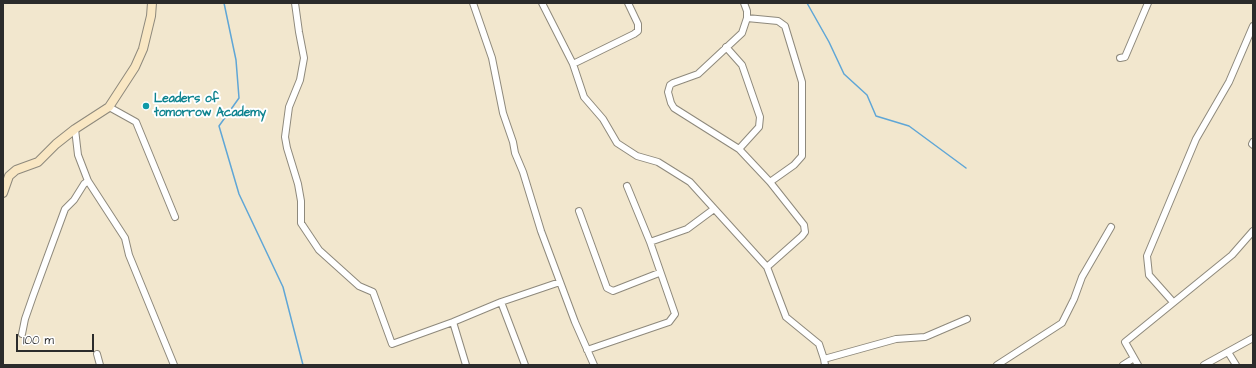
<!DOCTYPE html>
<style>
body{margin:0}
#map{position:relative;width:1256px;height:368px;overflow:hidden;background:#f2e7ce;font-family:"Architects Daughter",sans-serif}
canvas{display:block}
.frame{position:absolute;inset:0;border:4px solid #2b2b2b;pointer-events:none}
.scale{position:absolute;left:16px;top:334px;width:78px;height:18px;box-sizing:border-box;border:2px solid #2b2b2b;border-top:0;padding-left:5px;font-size:12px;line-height:14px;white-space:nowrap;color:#2b2b2b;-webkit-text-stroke:3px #fff;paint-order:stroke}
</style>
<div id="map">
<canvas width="1256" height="368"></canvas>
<div class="frame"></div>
<div class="scale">100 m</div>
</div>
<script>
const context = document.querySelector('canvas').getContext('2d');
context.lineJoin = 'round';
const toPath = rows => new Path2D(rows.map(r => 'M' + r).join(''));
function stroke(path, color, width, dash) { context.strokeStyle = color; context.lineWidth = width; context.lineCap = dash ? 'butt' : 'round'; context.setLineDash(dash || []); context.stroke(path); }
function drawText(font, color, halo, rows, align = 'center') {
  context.font = font + ' "Architects Daughter",sans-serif'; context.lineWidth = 4; context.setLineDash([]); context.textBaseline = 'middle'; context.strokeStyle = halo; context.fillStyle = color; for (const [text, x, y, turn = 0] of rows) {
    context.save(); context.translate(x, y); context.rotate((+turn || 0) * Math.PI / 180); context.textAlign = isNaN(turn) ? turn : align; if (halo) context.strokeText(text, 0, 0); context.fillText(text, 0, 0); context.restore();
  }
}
stroke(toPath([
 [224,3,236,60,239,98,219,126,239,194,283,287,303,365],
 [807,3,829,42,844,74,867,95,876,116,909,126,966,168]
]), '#5fa6d6', 1.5);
const street = toPath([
 [295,3,299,32,304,58,300,80,289,107,285,137,287,148,298,184,301,201,301,223,319,250,359,286,373,292,392,344,453,322,501,302,560,282],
 [473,3,492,58,503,113,513,142,515,153,523,172,541,231,575,322,594,365],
 [542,3,573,64,584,97,603,119,617,143,637,156,658,162,690,182,767,267,786,317,819,344,824,359,825,365],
 [744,3,747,11,747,18,742,33,698,74,673,83,670,85,668,92,671,103,674,108,739,149,770,182,804,225,805,232,802,236,767,267],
 [747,18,778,21,785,26,802,82,802,156,794,165,770,182],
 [726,47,742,65,760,117,759,127,739,149],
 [1120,58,1125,57,1148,3],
 [573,64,634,34,638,31,638,24,628,3],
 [109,107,136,122,175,217],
 [75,129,78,155,88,181,125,238,129,255,174,365],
 [1253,142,1252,144,1253,145],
 [579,211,607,288,613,291,659,273],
 [650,242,687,229,714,209],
 [501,302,525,365],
 [1173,302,1149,275,1147,256,1196,139,1229,82,1253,26],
 [453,322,466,365],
 [22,334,25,319,33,296,65,209,74,200,84,184,88,181],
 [587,350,669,322,675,314,650,242,627,186],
 [1228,352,1236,365],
 [97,354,100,365],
 [824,359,896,339,925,337,967,319],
 [997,365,1062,323,1074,299,1082,277,1111,227],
 [1123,365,1134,358],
 [1138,365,1125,342,1232,255,1253,231],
 [1204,365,1253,338]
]);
const secondary = toPath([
 [3,193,9,176,16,170,38,162,56,144,75,129,109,107,135,67,143,49,151,16,152,3]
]);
stroke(street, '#8e897c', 8);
stroke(secondary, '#8e897c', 10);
stroke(street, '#fff', 6);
stroke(secondary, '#f9e7c3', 8);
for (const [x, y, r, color] of [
 [146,106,4,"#0f9aa8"]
]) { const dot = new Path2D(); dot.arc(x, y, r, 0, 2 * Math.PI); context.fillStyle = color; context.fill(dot); stroke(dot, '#fff', 1.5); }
drawText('bold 12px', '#0d838f', '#fff', [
 ["Leaders of",154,99],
 ["tomorrow Academy",154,113]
], 'left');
</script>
